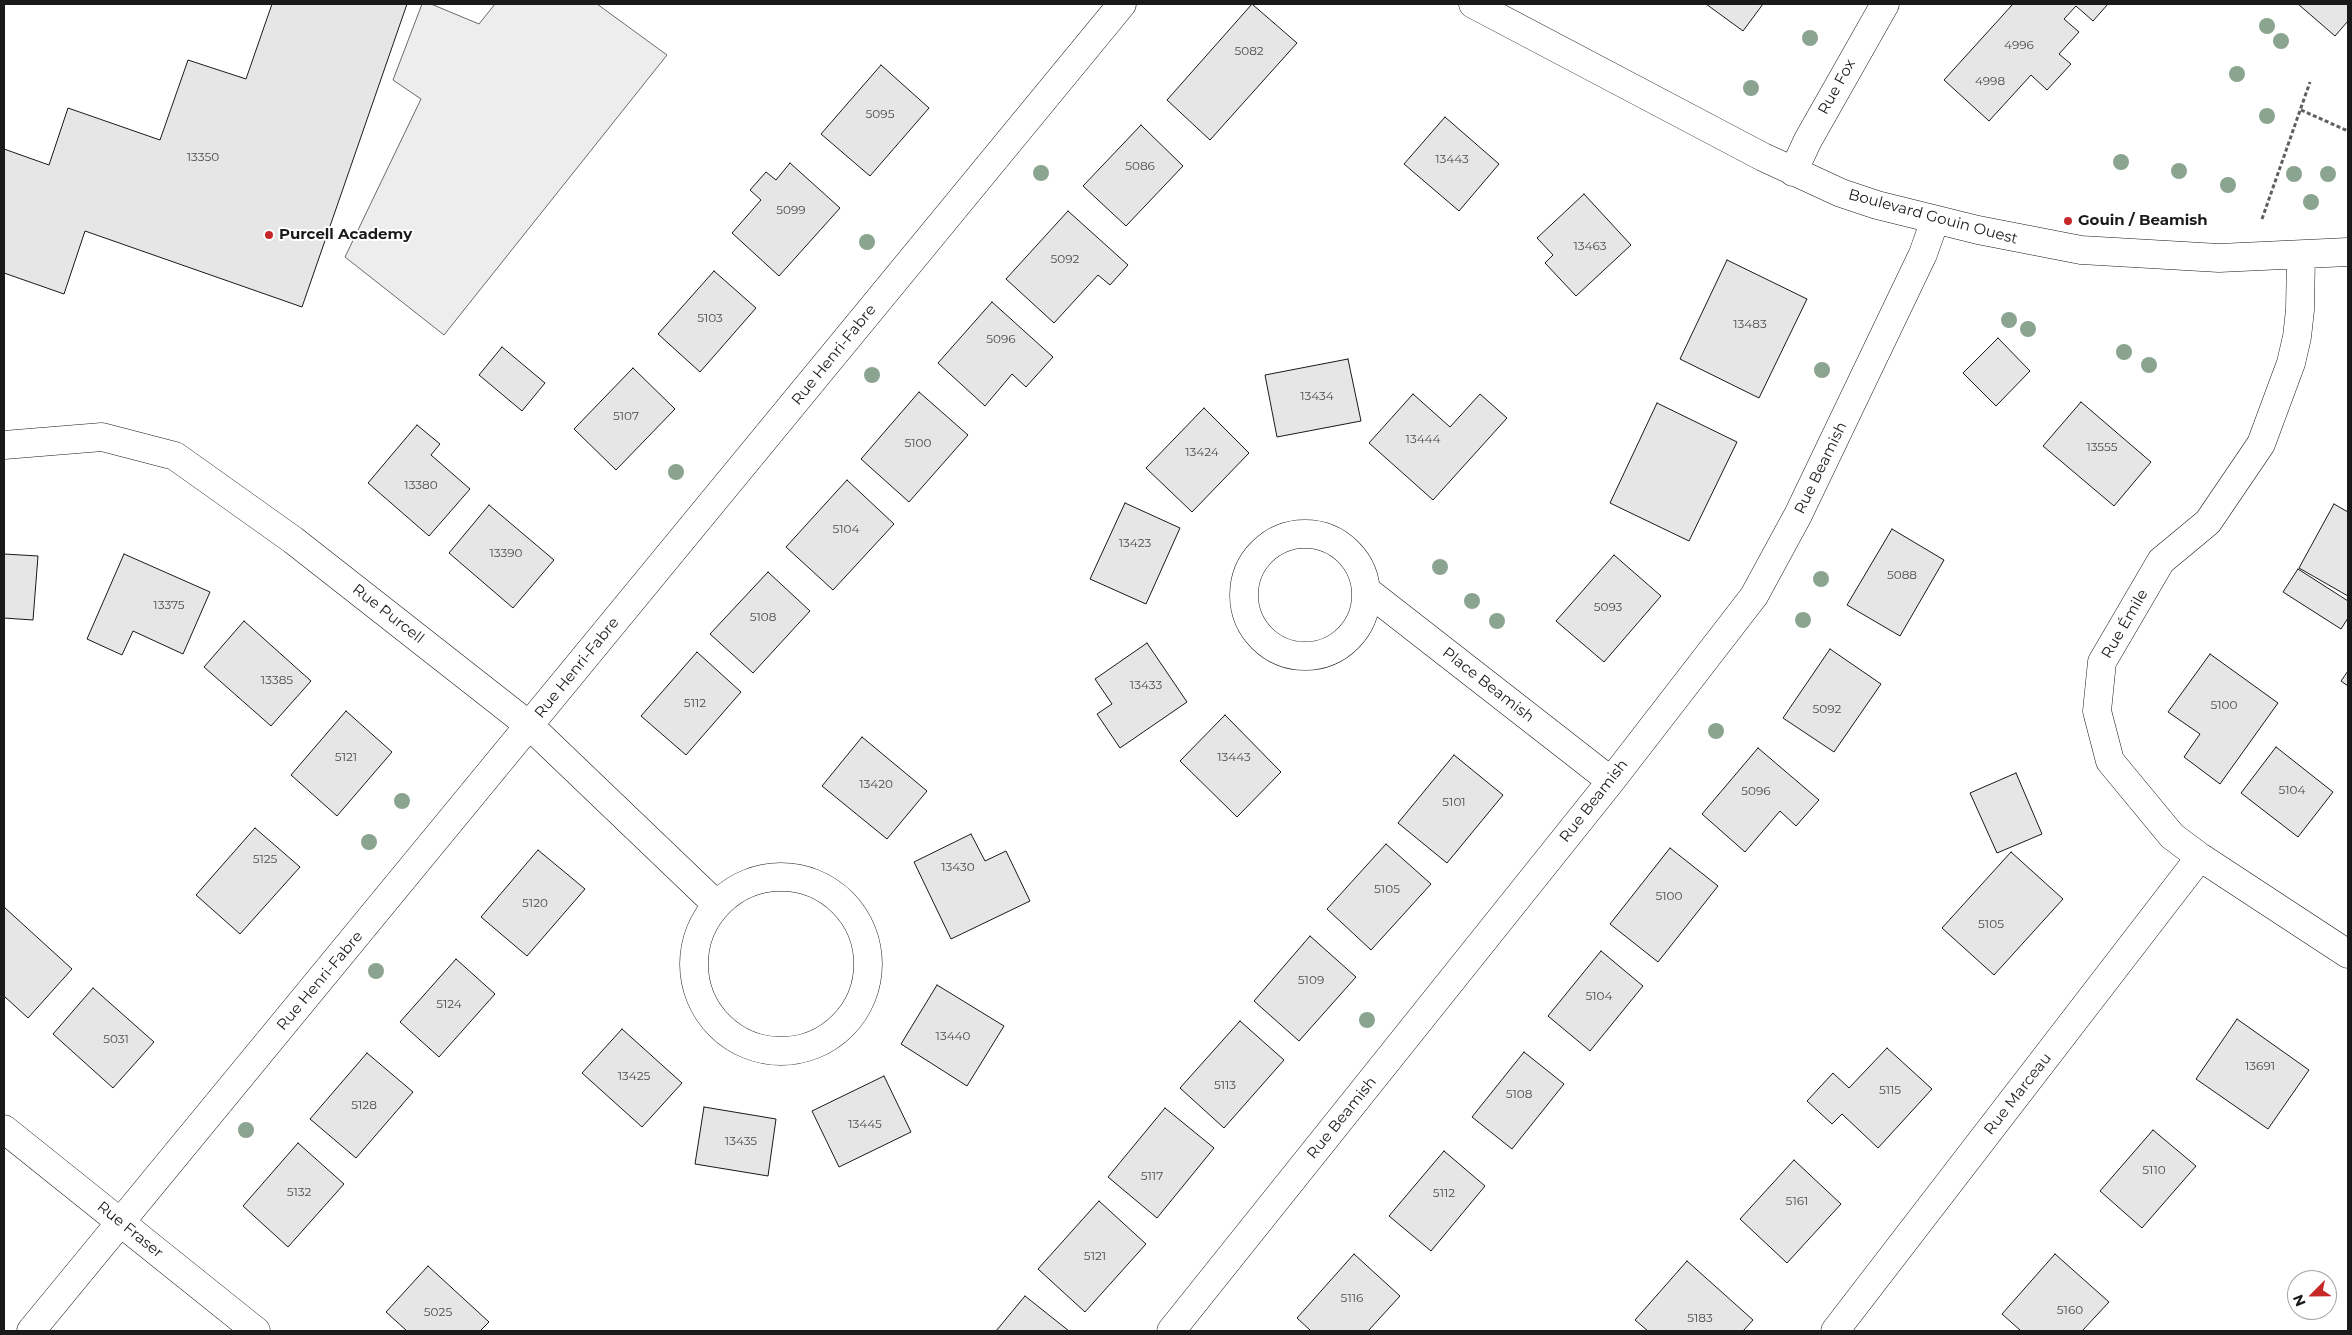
<!DOCTYPE html>
<meta charset="utf-8">
<style>
body{margin:0}
#map{position:relative;width:2352px;height:1335px;overflow:hidden;background:#fff;font-family:Montserrat,sans-serif}
canvas{display:block}
.frame{position:absolute;inset:0;border:5px solid #1a1a1a;pointer-events:none}
.north{position:absolute;left:2287px;top:1270px;width:50px;height:50px;box-sizing:border-box;background:#fff;border:1px solid #a3a3a3;border-radius:50%;rotate:247deg;font-size:14px;font-weight:700;line-height:20px;text-align:center;color:#1a1a1a}
.north::after{content:'';display:block;margin:auto;width:18px;height:22px;background:#c62828;clip-path:polygon(50% 0,100% 100%,50% 72%,0 100%)}
</style>
<div id="map">
<canvas width="2352" height="1335"></canvas>
<div class="frame"></div>
<div class="north">N</div>
</div>
<script>
const context = document.querySelector('canvas').getContext('2d');
context.lineJoin = 'round';
function paint(path, color) { context.fillStyle = color; context.fill(path, 'evenodd'); }
const toPath = rows => new Path2D(rows.map(r => 'M' + r).join(''));
function stroke(path, color, width, dash) { context.strokeStyle = color; context.lineWidth = width; context.lineCap = dash ? 'butt' : 'round'; context.setLineDash(dash || []); context.stroke(path); }
function drawText(font, color, halo, rows, align = 'center') {
  context.font = font + ' Montserrat,sans-serif'; context.lineWidth = 4; context.setLineDash([]); context.textBaseline = 'middle'; context.strokeStyle = halo; context.fillStyle = color; for (const [text, x, y, turn = 0] of rows) {
    context.save(); context.translate(x, y); context.rotate((+turn || 0) * Math.PI / 180); context.textAlign = isNaN(turn) ? turn : align; if (halo) context.strokeText(text, 0, 0); context.fillText(text, 0, 0); context.restore();
  }
}
const parking = toPath([
 [422,4,431,4,479,24,495,4,597,4,667,55,444,335,345,257,421,99,393,80,422,4]
]);
paint(parking, '#ededed');
stroke(parking, '#6a6a6a', 1);
const building = toPath([
 [272,4,407,4,302,307,85,231,64,294,4,273,4,149,49,165,68,108,160,140,188,60,246,79,272,4],
 [1252,4,1297,43,1210,140,1167,100,1252,4],
 [1706,4,1763,4,1743,31,1706,4],
 [2013,4,2108,4,2093,21,2076,6,2064,19,2079,32,2059,54,2071,64,2047,90,2031,75,1989,121,1944,80,2013,4],
 [2298,4,2348,4,2348,21,2335,36,2298,4],
 [881,65,929,108,870,176,821,134,881,65],
 [1445,117,1499,164,1459,211,1404,164,1445,117],
 [1141,125,1183,166,1126,226,1083,186,1141,125],
 [790,163,840,208,779,276,732,233,761,200,750,190,766,172,776,180,790,163],
 [1584,194,1631,245,1576,296,1545,263,1553,255,1537,238,1584,194],
 [1068,211,1128,265,1110,285,1098,275,1054,323,1006,279,1068,211],
 [1727,260,1807,299,1759,398,1680,359,1727,260],
 [714,271,756,308,700,372,658,334,714,271],
 [992,302,1053,357,1026,387,1012,374,985,406,938,363,992,302],
 [1998,338,2030,371,1996,406,1963,373,1998,338],
 [502,347,545,383,522,411,479,375,502,347],
 [1348,359,1361,421,1277,437,1265,375,1348,359],
 [633,368,675,409,616,470,574,429,633,368],
 [919,392,968,435,909,502,861,459,919,392],
 [1413,394,1450,427,1480,394,1507,418,1433,500,1369,443,1413,394],
 [2081,402,2151,462,2114,506,2043,446,2081,402],
 [1657,403,1737,442,1689,541,1610,503,1657,403],
 [1204,408,1249,453,1192,512,1146,468,1204,408],
 [417,425,440,444,431,455,470,489,429,536,368,483,417,425],
 [847,480,894,524,833,590,786,547,847,480],
 [1125,503,1180,528,1146,604,1090,579,1125,503],
 [2334,504,2348,512,2348,596,2299,568,2334,504],
 [489,505,554,560,513,608,449,553,489,505],
 [1892,529,1944,560,1900,636,1847,605,1892,529],
 [4,554,38,556,33,620,4,618,4,554],
 [124,554,210,592,183,654,133,631,122,655,87,639,124,554],
 [1614,555,1661,596,1604,662,1556,621,1614,555],
 [2298,569,2348,601,2348,618,2341,629,2283,592,2298,569],
 [768,572,810,611,753,673,710,634,768,572],
 [244,621,311,681,271,726,204,667,244,621],
 [1147,643,1187,702,1120,748,1097,714,1112,704,1095,679,1147,643],
 [1830,649,1881,684,1834,752,1783,718,1830,649],
 [697,652,741,692,686,755,641,716,697,652],
 [2210,654,2278,703,2220,784,2184,757,2200,734,2168,712,2210,654],
 [2348,671,2348,686,2341,681,2348,671],
 [346,711,392,752,337,816,291,775,346,711],
 [1225,715,1281,772,1237,817,1180,761,1225,715],
 [862,737,927,791,887,839,822,786,862,737],
 [2276,747,2333,792,2298,837,2241,793,2276,747],
 [1758,748,1819,800,1796,826,1780,811,1745,852,1702,814,1758,748],
 [1454,755,1503,795,1447,863,1398,823,1454,755],
 [2016,773,2042,834,1997,853,1970,793,2016,773],
 [255,828,300,867,240,934,196,895,255,828],
 [971,834,985,861,1006,851,1030,901,951,939,914,862,971,834],
 [1386,844,1431,884,1371,950,1327,909,1386,844],
 [1670,848,1718,886,1658,962,1610,924,1670,848],
 [538,850,585,889,527,956,481,917,538,850],
 [2011,852,2063,899,1994,975,1942,928,2011,852],
 [4,907,72,969,28,1018,4,996,4,907],
 [1310,936,1356,977,1299,1041,1254,1001,1310,936],
 [1601,951,1643,986,1590,1051,1548,1016,1601,951],
 [456,959,495,994,439,1057,400,1022,456,959],
 [937,985,1004,1026,967,1086,901,1044,937,985],
 [93,988,154,1042,113,1088,53,1034,93,988],
 [2237,1019,2309,1070,2268,1129,2196,1079,2237,1019],
 [1240,1021,1284,1060,1224,1128,1180,1088,1240,1021],
 [622,1029,682,1083,642,1127,582,1073,622,1029],
 [1887,1048,1932,1089,1878,1148,1842,1114,1832,1124,1807,1101,1833,1073,1849,1088,1887,1048],
 [1524,1052,1564,1084,1512,1149,1472,1117,1524,1052],
 [367,1053,413,1092,356,1158,310,1119,367,1053],
 [884,1076,911,1132,839,1167,812,1111,884,1076],
 [704,1107,776,1119,768,1176,695,1164,704,1107],
 [1165,1108,1214,1148,1157,1218,1108,1177,1165,1108],
 [2153,1130,2196,1166,2142,1228,2100,1191,2153,1130],
 [298,1143,344,1184,288,1247,243,1206,298,1143],
 [1444,1151,1485,1186,1431,1251,1389,1216,1444,1151],
 [1794,1160,1841,1204,1787,1263,1740,1219,1794,1160],
 [1099,1201,1146,1244,1085,1312,1038,1269,1099,1201],
 [1354,1254,1400,1296,1368,1331,1311,1331,1297,1318,1354,1254],
 [2055,1254,2109,1302,2082,1331,2021,1331,2002,1314,2055,1254],
 [1687,1261,1753,1320,1743,1331,1648,1331,1635,1320,1687,1261],
 [428,1266,489,1322,480,1331,407,1331,386,1312,428,1266],
 [1025,1296,1069,1331,996,1331,1025,1296]
]);
paint(building, '#e6e6e6');
stroke(building, '#1a1a1a', 1);
const minor = toPath([
 [1473,4,1763,157,1841,193,1877,205,1978,230,2081,250,2219,258,2348,252],
 [1793,172,1808,140,1885,4],
 [2301,255,2300,310,2297,337,2291,363,2261,444,2208,522,2161,561,2102,662,2097,711,2110,761,2172,836,2200,857,2348,954],
 [4,445,102,437,175,456,293,540,530,726,717,905],
 '1244 595a61 61 0 1 1 122 0a61 61 0 1 1-122 0Z',
 [1366,590,1611,781],
 '694 964a87 87 0 1 1 174 0a87 87 0 1 1-174 0Z',
 [4,1129,256,1331],
 [31,1331,1122,4],
 [1171,1331,1611,781,1754,596,1798,515,1923,254,1935,220],
 [1835,1331,2200,857]
]);
stroke(minor, '#1a1a1a', 29);
stroke(toPath([
 [2301,110,2348,131],
 [2262,219,2310,82]
]), '#5f5f5f', 3, [4, 2.5]);
stroke(minor, '#fff', 28);
context.fillStyle = '#8aa48f';
for (const [x, y] of [
 [2267,26],
 [1810,38],
 [2281,41],
 [2237,74],
 [1751,88],
 [2267,116],
 [2121,162],
 [2179,171],
 [1041,173],
 [2294,174],
 [2328,174],
 [2228,185],
 [2311,202],
 [867,242],
 [2009,320],
 [2028,329],
 [2124,352],
 [2149,365],
 [1822,370],
 [872,375],
 [676,472],
 [1440,567],
 [1821,579],
 [1472,601],
 [1803,620],
 [1497,621],
 [1716,731],
 [402,801],
 [369,842],
 [376,971],
 [1367,1020],
 [246,1130]
]) { context.beginPath(); context.arc(x, y, 8, 0, 2 * Math.PI); context.fill(); }
for (const [x, y, r, color] of [
 [2068,221,5,"#c62828"],
 [269,235,5,"#c62828"]
]) { const dot = new Path2D(); dot.arc(x, y, r, 0, 2 * Math.PI); context.fillStyle = color; context.fill(dot); stroke(dot, '#fff', 2); }
drawText('12px', '#4d4d4d', null, [
 ["4996",2019,45],
 ["5082",1249,51],
 ["4998",1990,81],
 ["5095",880,114],
 ["13350",203,157],
 ["13443",1452,159],
 ["5086",1140,166],
 ["5099",791,210],
 ["13463",1590,246],
 ["5092",1065,259],
 ["5103",710,318],
 ["13483",1750,324],
 ["5096",1001,339],
 ["13434",1317,396],
 ["5107",626,416],
 ["13444",1423,439],
 ["5100",918,443],
 ["13555",2102,447],
 ["13424",1202,452],
 ["13380",421,485],
 ["5104",846,529],
 ["13423",1135,543],
 ["13390",506,553],
 ["5088",1902,575],
 ["13375",169,605],
 ["5093",1608,607],
 ["5108",763,617],
 ["13385",277,680],
 ["13433",1146,685],
 ["5112",695,703],
 ["5100",2224,705],
 ["5092",1827,709],
 ["5121",346,757],
 ["13443",1234,757],
 ["13420",876,784],
 ["5104",2292,790],
 ["5096",1756,791],
 ["5101",1454,802],
 ["5125",265,859],
 ["13430",958,867],
 ["5105",1387,889],
 ["5100",1669,896],
 ["5120",535,903],
 ["5105",1991,924],
 ["5109",1311,980],
 ["5104",1599,996],
 ["5124",449,1004],
 ["13440",953,1036],
 ["5031",116,1039],
 ["13691",2260,1066],
 ["13425",634,1076],
 ["5113",1225,1085],
 ["5115",1890,1090],
 ["5108",1519,1094],
 ["5128",364,1105],
 ["13445",865,1124],
 ["13435",741,1141],
 ["5110",2154,1170],
 ["5117",1152,1176],
 ["5132",299,1192],
 ["5112",1444,1193],
 ["5161",1797,1201],
 ["5121",1095,1256],
 ["5116",1352,1298],
 ["5160",2070,1310],
 ["5025",438,1312],
 ["5183",1700,1318]
]);
drawText('15px', '#1a1a1a', '#fff', [
 ["Rue Fox",1837,87,-61],
 ["Boulevard Gouin Ouest",1933,217,15],
 ["Rue Henri-Fabre",834,355,-51],
 ["Rue Beamish",1821,468,-64],
 ["Rue Purcell",388,614,38],
 ["Rue Émile",2125,624,-60],
 ["Rue Henri-Fabre",577,668,-51],
 ["Place Beamish",1488,685,38],
 ["Rue Beamish",1594,801,-52],
 ["Rue Henri-Fabre",320,981,-50],
 ["Rue Marceau",2018,1094,-52],
 ["Rue Beamish",1342,1118,-51],
 ["Rue Fraser",130,1230,39]
]);
drawText('bold 15px', '#1a1a1a', '#fff', [
 ["Gouin / Beamish",2078,221],
 ["Purcell Academy",279,235]
], 'left');
</script>
